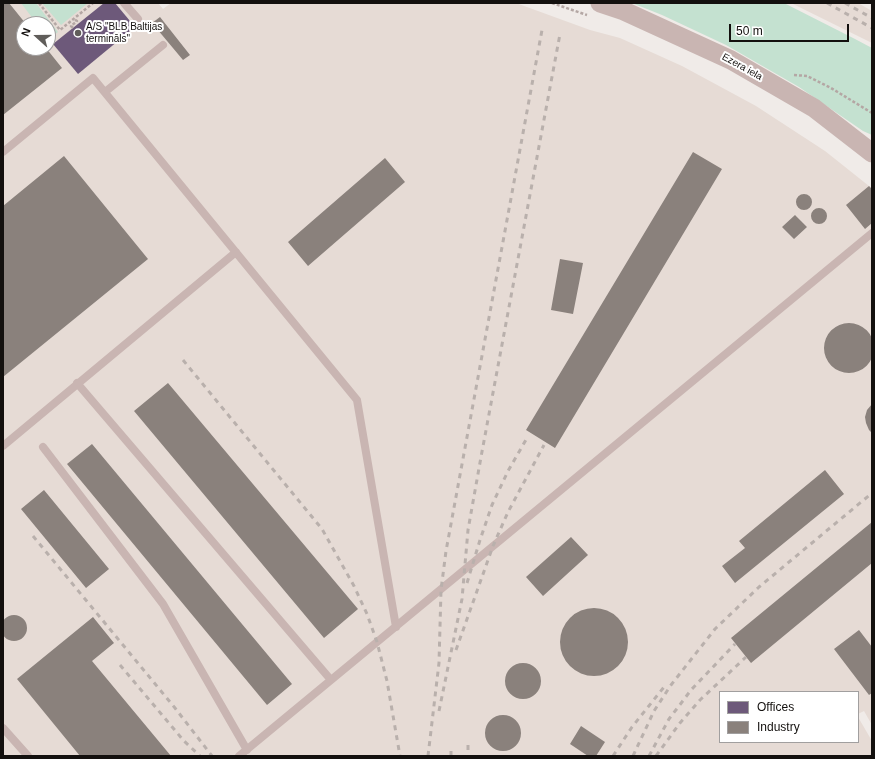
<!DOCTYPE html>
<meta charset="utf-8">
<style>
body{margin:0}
#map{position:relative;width:875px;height:759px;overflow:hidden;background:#f0ebe8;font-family:Helvetica,sans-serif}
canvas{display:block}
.frame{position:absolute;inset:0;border:4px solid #13100e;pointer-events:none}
.legend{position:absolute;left:719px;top:691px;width:140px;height:52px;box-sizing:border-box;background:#fff;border:1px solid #a19f9f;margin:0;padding:5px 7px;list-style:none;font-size:12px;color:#13100e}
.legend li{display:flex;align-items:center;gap:8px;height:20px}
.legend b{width:20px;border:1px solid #a19f9f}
.north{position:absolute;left:16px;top:16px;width:40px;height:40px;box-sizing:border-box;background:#fff;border:1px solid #a19f9f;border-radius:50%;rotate:291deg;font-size:11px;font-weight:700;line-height:16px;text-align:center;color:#13100e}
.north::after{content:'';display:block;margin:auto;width:14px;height:18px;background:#605d5a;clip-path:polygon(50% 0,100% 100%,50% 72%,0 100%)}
.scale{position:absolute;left:729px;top:24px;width:120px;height:18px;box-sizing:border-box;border:2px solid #13100e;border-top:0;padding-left:5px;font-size:12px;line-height:14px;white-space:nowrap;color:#13100e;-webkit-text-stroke:3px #fff;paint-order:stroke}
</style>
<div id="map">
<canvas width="875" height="759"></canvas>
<div class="frame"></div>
<ul class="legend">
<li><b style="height:11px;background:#6d597a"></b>Offices</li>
<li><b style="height:11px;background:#8a817c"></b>Industry</li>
</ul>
<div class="north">N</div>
<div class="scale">50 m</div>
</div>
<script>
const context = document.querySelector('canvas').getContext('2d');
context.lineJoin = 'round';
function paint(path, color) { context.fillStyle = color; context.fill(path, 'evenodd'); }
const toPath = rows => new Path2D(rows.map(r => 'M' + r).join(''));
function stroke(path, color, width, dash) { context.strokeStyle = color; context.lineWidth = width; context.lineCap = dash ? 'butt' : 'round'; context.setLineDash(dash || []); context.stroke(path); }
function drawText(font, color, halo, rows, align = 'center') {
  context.font = font + ' Helvetica,sans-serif'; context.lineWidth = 4; context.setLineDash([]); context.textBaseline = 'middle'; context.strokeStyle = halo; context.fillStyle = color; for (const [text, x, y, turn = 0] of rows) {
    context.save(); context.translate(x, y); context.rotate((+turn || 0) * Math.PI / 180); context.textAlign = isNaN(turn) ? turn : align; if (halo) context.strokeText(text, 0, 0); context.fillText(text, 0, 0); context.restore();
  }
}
paint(toPath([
 [3,3,158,3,163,9,171,3,516,3,590,30,620,38,682,66,756,106,825,151,869,186,872,189,872,725,864,711,858,714,858,692,720,692,720,742,858,742,858,717,872,741,872,756,3,756],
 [24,24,48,24,48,48,24,48],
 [791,3,858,3,872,11,872,43]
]), '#e6dbd5');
paint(toPath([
 [21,3,36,3,58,32,49,39,48,38,48,24,37,24],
 [42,3,88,3,61,25],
 [632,3,784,3,855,39,872,48,872,135,863,131,799,87,726,45,662,15]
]), '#c4e1d0');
paint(toPath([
 [104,3,115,3,135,27,78,74,53,44]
]), '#6d597a');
paint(toPath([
 [3,3,9,3,26,24,24,24,24,48,46,48,62,68,3,115],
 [160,17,190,55,183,60,152,23],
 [693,152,722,169,555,448,526,430],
 [64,156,148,259,3,377,3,206],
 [385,158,405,182,308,266,288,242],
 [869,186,872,189,872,223,865,229,846,205],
 '796 202a8 8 0 1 1 16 0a8 8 0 1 1-16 0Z',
 '811 216a8 8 0 1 1 16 0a8 8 0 1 1-16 0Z',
 [795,215,807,227,794,239,782,227],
 [560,259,583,263,573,314,551,310],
 '824 348a25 25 0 1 1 50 0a25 25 0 1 1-50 0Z',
 [168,383,358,609,324,638,134,411],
 [872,404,872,433,869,430,866,423,865,417,867,410],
 [92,444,292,684,267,705,67,464],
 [825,470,844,494,735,583,722,566,745,548,739,541],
 [44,490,109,569,86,588,21,509],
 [872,522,872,563,751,663,731,638],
 [571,537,588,555,543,596,526,577],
 '560 642a34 34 0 1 1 68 0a34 34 0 1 1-68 0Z',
 '1 628a13 13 0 1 1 26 0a13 13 0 1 1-26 0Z',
 [93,617,114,643,92,661,171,756,80,756,17,679],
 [859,630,872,647,872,693,869,695,834,649],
 '505 681a18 18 0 1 1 36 0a18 18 0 1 1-36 0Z',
 '485 733a18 18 0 1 1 36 0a18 18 0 1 1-36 0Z',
 [581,726,605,742,596,756,588,756,570,744]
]), '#8a817c');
stroke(toPath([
 [39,3,60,30,93,3],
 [552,3,587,15],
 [73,28,71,26,77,21,74,19],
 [794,75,807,76,831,88,872,113]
]), '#b4a7a4', 2.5, [3, 2]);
stroke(toPath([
 [124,3,138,19],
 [105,92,163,45],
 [3,152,93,78,357,400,396,627],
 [77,383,331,680],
 [3,446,236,252],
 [43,447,163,604,247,750],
 [3,728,28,756],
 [239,756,872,233]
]), '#c9b5b2', 8);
stroke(toPath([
 [600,3,624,11,731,60,814,108,872,153]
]), '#c9b5b2', 19);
stroke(toPath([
 [827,3,872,28],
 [845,3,872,18],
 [183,360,322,529,354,586,367,614,377,642,387,681,400,756],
 [33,536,175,708,212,756],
 [467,583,480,540,492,505,508,471,527,438],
 [456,650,493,546,508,512,544,445],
 [120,665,184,741,200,756],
 [439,711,462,599,468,530,481,457,560,34],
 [468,745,468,756],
 [428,756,439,663,441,590,446,551,542,30],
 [451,756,451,746],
 [613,756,632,727,664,687],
 [633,756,654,711,671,685,715,629,759,587,872,493],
 [649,756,669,719,682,702,691,690,735,644],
 [656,756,680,723,700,700,746,657]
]), '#b9b0ac', 3, [5, 5]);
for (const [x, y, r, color] of [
 [78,33,4,"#605d5a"]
]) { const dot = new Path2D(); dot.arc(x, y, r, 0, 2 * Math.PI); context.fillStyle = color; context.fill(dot); stroke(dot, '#fff', 1.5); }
drawText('10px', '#13100e', '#fff', [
 ["A/S \"BLB Baltijas",86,27],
 ["termināls\"",86,39]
], 'left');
drawText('10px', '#13100e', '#fff', [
 ["Ezera iela",742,67,29]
]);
</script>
